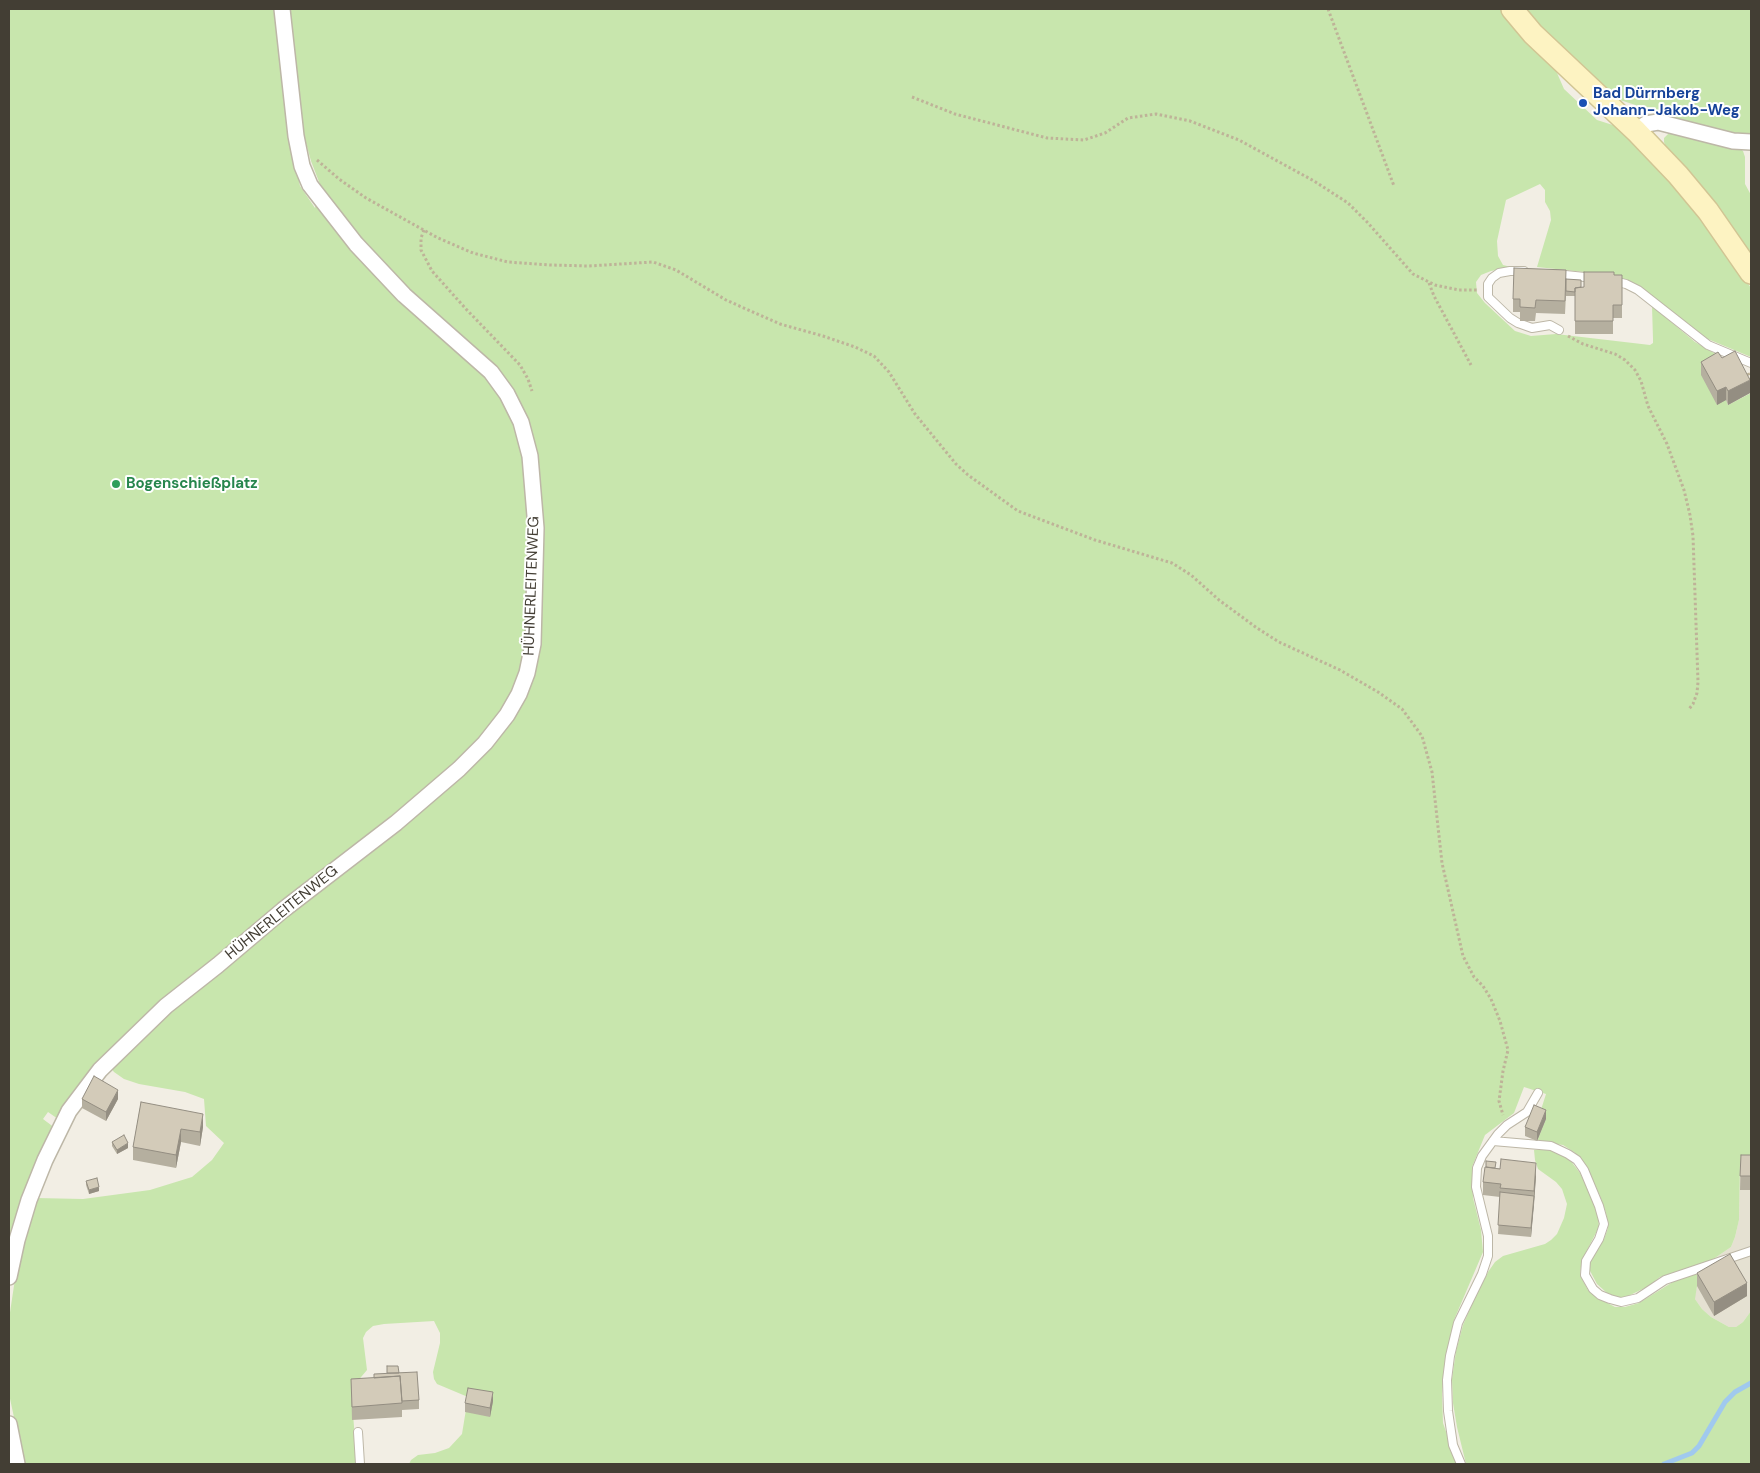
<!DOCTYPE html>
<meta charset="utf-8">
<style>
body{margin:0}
#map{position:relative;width:1760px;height:1473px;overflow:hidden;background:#f2eee4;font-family:"DM Sans",sans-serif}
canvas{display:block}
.frame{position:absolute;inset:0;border:10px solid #433e34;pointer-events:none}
</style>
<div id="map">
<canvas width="1760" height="1473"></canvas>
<div class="frame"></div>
</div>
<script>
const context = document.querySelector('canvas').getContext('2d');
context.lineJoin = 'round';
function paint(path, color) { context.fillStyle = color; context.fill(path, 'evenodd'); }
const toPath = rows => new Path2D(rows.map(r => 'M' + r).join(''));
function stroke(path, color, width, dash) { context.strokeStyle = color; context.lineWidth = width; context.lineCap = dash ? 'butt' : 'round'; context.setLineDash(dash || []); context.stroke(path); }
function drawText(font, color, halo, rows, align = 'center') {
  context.font = font + ' "DM Sans",sans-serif'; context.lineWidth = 4; context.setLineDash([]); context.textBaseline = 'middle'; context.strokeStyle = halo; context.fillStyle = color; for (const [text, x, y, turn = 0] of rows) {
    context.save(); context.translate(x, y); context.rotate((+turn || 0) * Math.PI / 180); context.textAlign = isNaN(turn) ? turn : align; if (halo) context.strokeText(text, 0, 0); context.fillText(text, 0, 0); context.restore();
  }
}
paint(toPath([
 [1740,1163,1751,1163,1751,1311,1743,1322,1736,1327,1729,1327,1711,1317,1702,1309,1695,1299,1695,1295,1697,1286,1712,1260,1731,1247,1735,1237,1739,1220]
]), '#e5e1d2');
paint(toPath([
 [9,9,276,9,293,151,300,186,315,208,321,187,311,161,301,125,290,24,290,9,1502,9,1554,66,1564,89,1597,120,1619,127,1698,210,1751,288,1751,357,1703,337,1612,275,1537,267,1551,220,1550,211,1545,202,1545,190,1540,184,1506,200,1497,241,1498,256,1503,265,1511,267,1491,271,1481,275,1476,282,1477,293,1485,303,1515,331,1531,336,1556,334,1650,345,1653,343,1653,339,1652,306,1695,342,1721,357,1726,400,1728,405,1751,393,1751,1163,1740,1164,1739,1220,1735,1237,1731,1247,1712,1260,1660,1277,1649,1286,1626,1297,1616,1297,1607,1293,1597,1284,1589,1269,1591,1258,1604,1239,1608,1228,1606,1213,1600,1196,1587,1167,1574,1152,1563,1145,1537,1141,1546,1119,1539,1116,1546,1094,1524,1087,1514,1113,1485,1135,1472,1167,1473,1198,1481,1230,1483,1252,1454,1320,1444,1366,1442,1394,1443,1423,1457,1464,409,1464,411,1460,418,1455,435,1453,449,1448,462,1434,468,1397,437,1384,434,1379,433,1372,440,1343,440,1333,434,1321,384,1324,373,1326,366,1332,363,1338,367,1370,351,1389,357,1464,24,1464,9,1394,9,1319,18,1259,36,1198,83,1199,150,1190,192,1177,212,1160,224,1143,206,1126,204,1099,185,1092,139,1084,124,1079,114,1072,110,1067,210,976,396,834,387,821,120,1042,83,1078,58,1119,48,1112,43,1119,55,1128,9,1255],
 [1524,9,1751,9,1751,136,1715,131,1620,100,1606,91,1546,35],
 [1669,133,1675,133,1739,148,1743,151,1745,157,1745,184,1751,195,1751,256,1667,150,1664,142,1664,138],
 [1548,1149,1558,1152,1570,1160,1580,1173,1592,1198,1598,1215,1599,1227,1582,1260,1580,1273,1583,1281,1588,1290,1598,1298,1615,1307,1625,1307,1639,1303,1676,1280,1704,1271,1697,1286,1695,1299,1702,1309,1711,1317,1729,1327,1736,1327,1743,1322,1751,1311,1751,1464,1466,1464,1457,1427,1453,1403,1452,1379,1456,1351,1463,1325,1473,1302,1488,1272,1495,1262,1503,1256,1545,1244,1551,1240,1557,1234,1564,1218,1567,1204,1562,1189,1556,1182,1538,1169,1535,1160,1534,1150]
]), '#c8e6ad');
stroke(toPath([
 [1664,1464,1692,1453,1699,1446,1725,1402,1735,1392,1751,1383]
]), '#a0c9ee', 5);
const service = toPath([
 [1524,271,1510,271,1499,273,1492,278,1488,284,1488,297,1510,318,1518,323,1532,328,1550,325,1559,330],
 [1556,274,1594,278],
 [1613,281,1626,284,1638,290,1708,345,1751,363],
 [1493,1141,1551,1146,1568,1154,1577,1160,1584,1170,1599,1206,1604,1224,1599,1239,1586,1261,1585,1275,1593,1289,1600,1295,1610,1299,1621,1302,1638,1298,1665,1280,1751,1251],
 [358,1432,360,1464],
 [1461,1464,1453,1445,1448,1411,1447,1380,1450,1356,1458,1323,1482,1274,1488,1256,1488,1236,1476,1187,1477,1168,1482,1156,1498,1134,1507,1125,1527,1112,1538,1093]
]);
const minor = toPath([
 [1636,131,1646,124,1658,122,1733,141,1751,142],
 [9,1277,17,1240,29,1200,45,1160,69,1111,100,1070,166,1006,218,965,283,910,396,823,459,769,485,743,507,715,519,694,527,673,533,644,536,528,530,456,521,422,507,394,491,372,404,295,356,244,310,185,302,166,296,136,282,9],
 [9,1424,17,1464]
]);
const secondary = toPath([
 [1512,9,1533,34,1636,131,1678,175,1708,211,1751,273]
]);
stroke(service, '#bdb7a7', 10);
stroke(minor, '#bdb7a7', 18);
stroke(secondary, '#d1c594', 24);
stroke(toPath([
 [1328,9,1394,186],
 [912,97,955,114,1047,138,1084,140,1105,133,1128,118,1156,114,1190,121,1239,140,1314,181,1348,203,1368,223,1413,274,1435,285,1459,290,1477,290],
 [317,160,339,179,366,198,438,238,473,253,508,262,550,265,589,266,653,262,676,270,726,300,755,313,780,324,823,336,855,347,874,356,889,372,915,414,956,464,968,475,1018,511,1095,540,1172,563,1191,575,1219,600,1257,628,1279,642,1340,670,1378,692,1402,709,1422,736,1432,772,1442,863,1463,956,1474,977,1483,986,1491,999,1500,1021,1508,1050,1503,1071,1499,1101,1503,1115],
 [424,230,421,238,421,250,432,271,466,309,520,365,528,379,532,391],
 [1429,283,1434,296,1471,365],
 [1568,336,1583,344,1615,354,1625,360,1635,370,1641,381,1648,406,1667,444,1684,490,1690,515,1693,536,1698,682,1697,693,1693,704,1689,709],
 [1748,373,1751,380]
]), '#beb398', 3, [2.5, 2.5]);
stroke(service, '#fff', 8);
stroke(minor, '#fff', 15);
stroke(secondary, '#fdf3c2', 21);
paint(toPath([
 [1614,275,1622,275,1622,318,1613,318,1613,334,1575,334,1575,296,1566,296,1566,294,1565,314,1536,313,1535,321,1520,321,1520,312,1513,312,1513,299,1566,279,1581,287,1584,287],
 [1722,358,1750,393,1728,405,1726,400,1717,405,1701,375,1701,362],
 [82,1099,118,1099,106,1121,82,1108],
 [141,1102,203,1127,200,1146,181,1142,176,1168,133,1160,133,1147],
 [1546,1119,1537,1141,1525,1136,1525,1127],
 [112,1142,128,1148,117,1154,112,1146],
 [1741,1155,1751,1155,1751,1190,1740,1190],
 [1496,1168,1536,1176,1531,1237,1498,1234,1500,1197,1483,1195,1483,1182],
 [86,1181,99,1191,89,1194,86,1185],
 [1697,1273,1747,1296,1714,1316,1697,1286],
 [399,1373,419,1400,419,1409,402,1410,402,1417,352,1420,351,1379,374,1378],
 [493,1401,490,1417,465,1412,465,1403]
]), '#b5af9f');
paint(toPath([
 [1750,380,1750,393,1728,405,1728,391],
 [1726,387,1726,400,1717,405,1717,391],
 [118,1090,118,1099,106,1121,106,1112],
 [1546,1110,1546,1119,1537,1141,1537,1132],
 [203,1114,203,1127,200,1146,200,1132],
 [181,1129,181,1142,176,1168,176,1155],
 [128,1143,128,1148,117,1154,117,1150],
 [1536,1163,1536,1176,1534,1205,1534,1191],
 [99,1187,99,1191,89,1194,89,1190],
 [1534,1196,1534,1205,1531,1237,1531,1228],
 [1747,1283,1747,1296,1714,1316,1714,1302],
 [493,1392,493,1401,490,1417,490,1408]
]), '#948e82');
const building = toPath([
 [1514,268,1566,270,1565,301,1536,300,1535,308,1520,307,1520,299,1513,299,1514,268],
 [1584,272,1614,272,1614,275,1622,275,1622,305,1613,305,1613,321,1575,321,1575,288,1584,287,1584,272],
 [1566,279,1581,280,1581,287,1575,288,1575,292,1566,291,1566,279],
 [1735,351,1750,380,1728,391,1726,387,1717,391,1701,362,1718,352,1722,358,1735,351],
 [94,1076,118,1090,106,1112,82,1099,94,1076],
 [141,1102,203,1114,200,1132,181,1129,176,1155,133,1147,141,1102],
 [1534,1105,1546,1110,1537,1132,1525,1127,1534,1105],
 [124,1135,128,1143,117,1150,112,1142,124,1135],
 [1741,1155,1751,1155,1751,1176,1740,1176,1741,1155],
 [1501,1159,1536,1163,1534,1191,1500,1188,1501,1184,1483,1182,1485,1167,1500,1169,1501,1159],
 [1486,1161,1496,1162,1495,1168,1486,1167,1486,1161],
 [97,1178,99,1187,89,1190,86,1181,97,1178],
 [1500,1192,1534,1196,1531,1228,1498,1225,1500,1192],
 [1730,1254,1747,1283,1714,1302,1697,1273,1730,1254],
 [387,1366,398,1366,399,1373,387,1373,387,1366],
 [417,1372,419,1400,402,1401,400,1376,374,1378,374,1374,417,1372],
 [400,1376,402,1403,352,1407,351,1379,400,1376],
 [468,1388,493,1392,490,1408,465,1403,468,1388]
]);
paint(building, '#d3cbb9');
stroke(building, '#948e82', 1);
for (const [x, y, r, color] of [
 [1583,103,5,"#1a4fb4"],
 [116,484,5,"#2e9e5b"]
]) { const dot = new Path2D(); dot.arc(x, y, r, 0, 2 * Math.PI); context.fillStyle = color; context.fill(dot); stroke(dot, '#fff', 2); }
drawText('bold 15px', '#164399', '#fff', [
 ["Bad Dürrnberg",1593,94],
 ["Johann-Jakob-Weg",1593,111]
], 'left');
drawText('bold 15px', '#27864d', '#fff', [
 ["Bogenschießplatz",126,484]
], 'left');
drawText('15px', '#433e34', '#fff', [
 ["HÜHNERLEITENWEG",532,586,-88],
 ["HÜHNERLEITENWEG",282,913,-39]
]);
</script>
